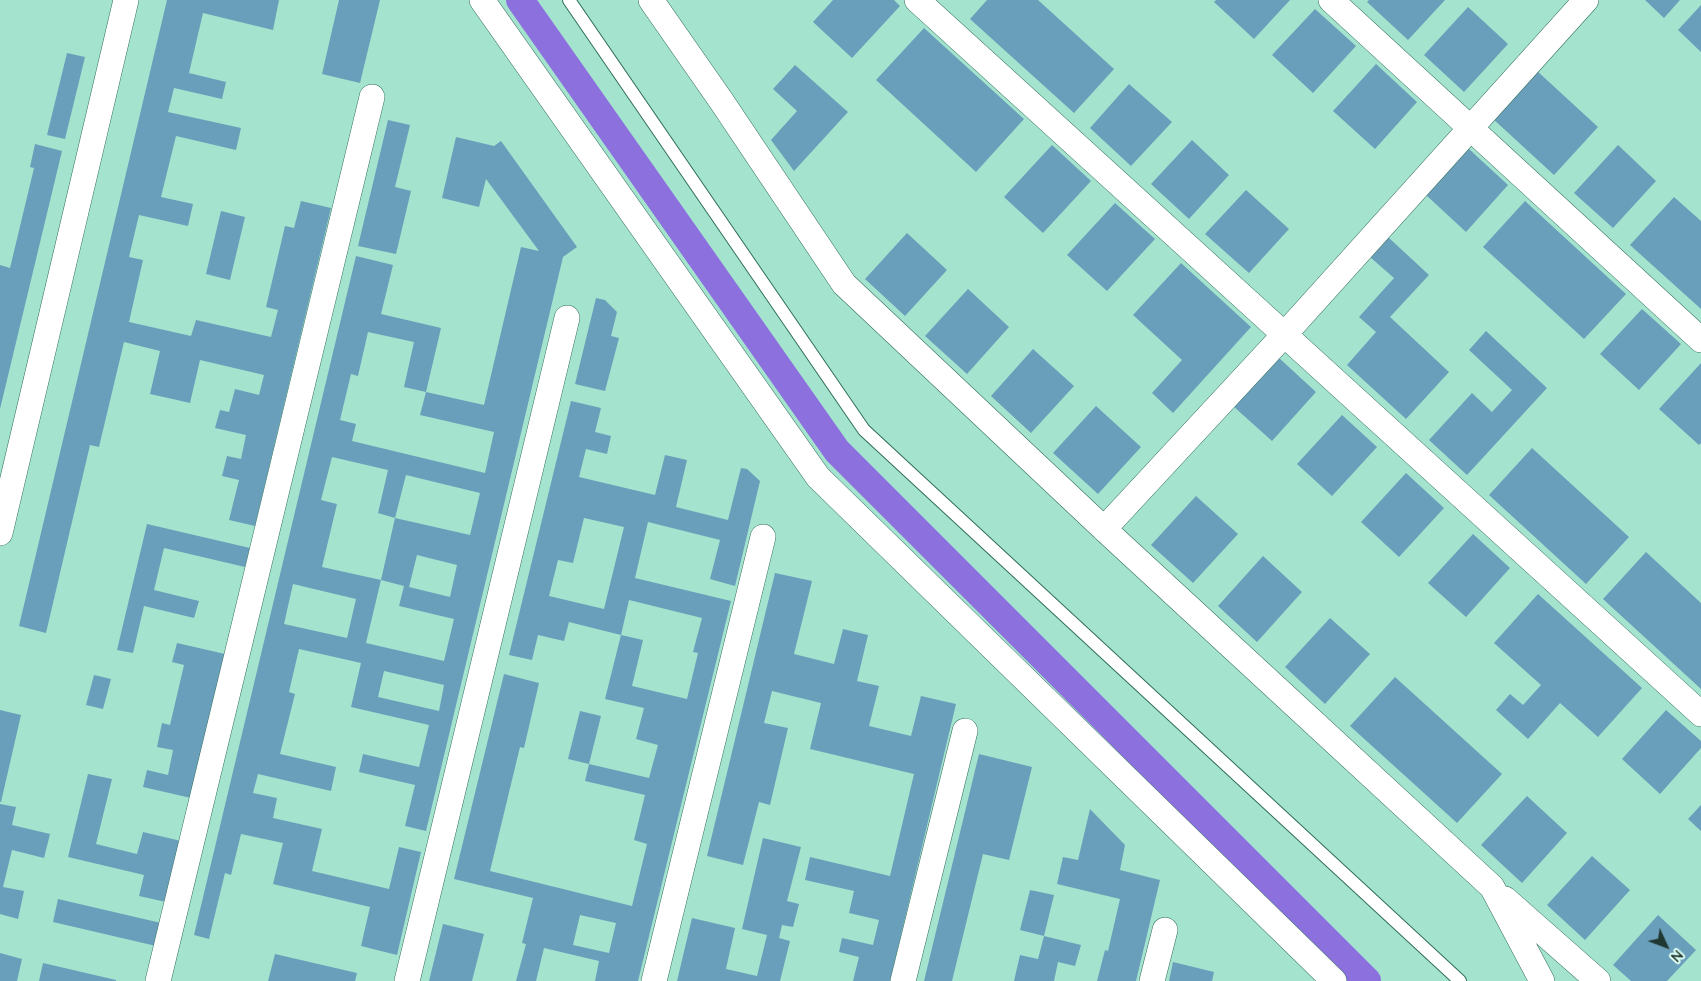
<!DOCTYPE html>
<style>
body{margin:0}
#map{position:relative;width:1701px;height:981px;overflow:hidden;background:#a4e3ce;font-family:Quicksand,sans-serif}
canvas{display:block}
.north{position:absolute;left:1641px;top:921px;width:50px;height:50px;-webkit-text-stroke:4px #ddfcf1;paint-order:stroke;rotate:133deg;font-size:14px;font-weight:700;line-height:20px;text-align:center;color:#1f3831}
.north::after{content:'';display:block;margin:auto;width:18px;height:22px;background:#1f3831;clip-path:polygon(50% 0,100% 100%,50% 72%,0 100%)}
</style>
<div id="map">
<canvas width="1701" height="981"></canvas>
<div class="north">N</div>
</div>
<script>
const context = document.querySelector('canvas').getContext('2d');
context.lineJoin = 'round';
const toPath = rows => new Path2D(rows.map(r => 'M' + r).join(''));
function stroke(path, color, width, dash) { context.strokeStyle = color; context.lineWidth = width; context.lineCap = dash ? 'butt' : 'round'; context.setLineDash(dash || []); context.stroke(path); }
function paint(path, color) { context.fillStyle = color; context.fill(path, 'evenodd'); }
stroke(toPath([
 [520,0,837,451,1367,981]
]), '#8c71de', 28);
paint(toPath([
 [167,0,279,0,273,30,203,13,189,73,226,82,222,99,174,88,168,112,241,128,236,150,176,136,161,197,193,204,188,226,139,215,129,257,143,260,129,322,191,336,196,320,271,337,278,310,266,307,285,226,294,228,301,201,331,208,255,526,229,520,239,480,222,476,227,456,241,459,246,435,215,428,220,410,229,412,235,389,259,395,264,375,200,360,190,403,177,400,150,394,160,351,124,342,99,447,90,445,46,633,19,626],
 [339,0,380,0,360,83,322,74],
 [833,0,894,0,900,6,852,58,813,22],
 [987,0,1038,0,1114,69,1074,113,970,19],
 [1216,0,1290,0,1254,39,1214,2],
 [1369,0,1445,0,1408,40,1367,2],
 [1645,0,1680,0,1664,18],
 [1701,5,1701,52,1678,30],
 [1468,7,1508,44,1464,92,1424,55],
 [1315,9,1356,46,1313,93,1272,55],
 [924,28,1024,119,976,172,876,80],
 [67,53,85,57,65,139,47,135],
 [1376,64,1417,102,1375,149,1333,111],
 [795,65,848,112,794,171,771,140,797,111,773,89],
 [1536,70,1598,127,1554,175,1492,118],
 [1129,84,1172,122,1131,166,1090,128],
 [388,120,410,125,395,187,411,191,396,254,358,246],
 [456,137,494,146,501,141,577,247,563,257,426,831,405,826,415,785,359,772,363,754,419,767,429,725,351,707,361,663,299,649,289,692,295,694,280,754,336,767,331,791,258,774,253,793,277,798,273,818,322,829,312,871,389,889,399,847,421,852,397,955,361,946,370,907,273,884,283,843,241,834,231,875,225,873,209,939,194,935,356,256,393,265,381,314,441,328,426,392,404,387,414,342,368,332,358,376,351,374,340,420,356,424,352,441,485,473,494,432,420,415,426,392,484,405,521,247,539,251,486,179,479,207,442,198],
 [332,457,388,470,378,513,395,518,406,475,480,493,470,535,395,518,381,580,404,586,399,606,454,619,444,661,366,643,381,580,322,567,337,504,321,500],
 [417,555,457,565,450,597,409,587],
 [293,584,356,599,347,638,284,624],
 [384,671,444,685,439,711,378,697],
 [1192,140,1229,175,1189,219,1151,184],
 [35,144,62,151,0,409,0,265,10,268,34,168,30,167],
 [1052,145,1091,181,1043,233,1004,197],
 [1618,145,1656,181,1613,228,1574,193],
 [1469,149,1508,185,1466,232,1426,195],
 [1246,190,1289,229,1249,273,1205,234],
 [1674,197,1701,221,1701,309,1630,245],
 [1525,201,1626,294,1584,339,1483,247],
 [1115,203,1155,239,1107,291,1067,255],
 [221,211,245,217,230,280,206,274],
 [907,233,947,270,905,316,865,279],
 [1388,237,1429,275,1390,317,1449,372,1406,419,1347,365,1376,332,1359,317,1394,278,1370,257],
 [1181,263,1251,327,1173,413,1152,393,1182,360,1133,315],
 [968,289,1009,327,967,374,925,336],
 [596,298,605,300,617,312,611,336,619,338,605,391,575,384],
 [1642,309,1681,344,1639,390,1600,354],
 [1486,331,1547,388,1467,475,1429,440,1472,393,1492,412,1512,390,1469,350],
 [1033,349,1074,386,1031,433,991,396],
 [1278,357,1316,392,1272,441,1233,406],
 [1701,363,1701,443,1699,445,1659,409],
 [571,401,601,408,595,432,611,436,607,454,586,449,579,477,655,495,665,455,687,460,676,507,728,520,741,468,747,469,760,481,735,586,710,579,720,540,648,522,635,578,731,601,638,981,595,981,599,961,544,948,536,981,516,981,526,944,522,943,533,898,454,879,504,674,539,683,524,748,520,747,490,871,632,906,647,844,634,840,645,795,585,781,589,764,649,778,658,745,636,739,644,708,605,699,621,635,643,640,632,686,687,699,698,653,693,652,702,618,629,600,621,635,569,622,564,641,538,635,532,660,509,655],
 [584,518,624,527,604,609,549,596,558,560,573,563],
 [580,915,616,923,609,953,573,945],
 [1096,406,1141,447,1098,494,1053,453],
 [1342,415,1377,447,1332,496,1297,464],
 [1532,448,1629,537,1586,584,1489,495],
 [1406,473,1444,508,1399,557,1361,522],
 [1196,496,1238,534,1193,583,1151,545],
 [147,524,250,548,245,567,164,548,154,590,199,601,194,618,144,606,133,653,117,650],
 [1473,534,1510,568,1466,617,1428,583],
 [1646,552,1701,603,1701,689,1603,599],
 [1263,556,1302,592,1257,642,1218,606],
 [775,573,812,581,794,654,834,664,843,629,868,635,857,681,879,686,869,726,911,736,921,696,956,704,890,981,853,981,859,957,839,952,842,938,873,945,879,920,849,913,854,891,805,880,810,857,890,876,914,774,810,749,821,703,772,691,764,723,788,728,770,805,759,802,743,865,707,856],
 [1538,594,1642,688,1598,737,1560,703,1528,739,1496,710,1510,694,1523,705,1541,685,1494,643],
 [1330,618,1370,654,1325,704,1285,667],
 [177,643,225,654,191,798,143,787,147,770,168,775,173,750,157,747,162,723,170,725,184,665,172,662],
 [94,675,111,679,103,709,86,705],
 [1395,677,1502,774,1457,823,1350,726],
 [0,710,21,715,1,802,0,802],
 [1666,710,1701,741,1701,748,1660,794,1622,759],
 [580,711,601,716,589,764,568,759],
 [979,754,1032,767,1009,860,983,854,952,981,924,981],
 [88,774,112,779,96,844,137,854,143,832,181,841,166,902,139,896,144,875,68,857],
 [1527,796,1567,833,1522,883,1481,845],
 [0,804,16,807,12,825,50,834,44,858,12,850,3,887,24,891,18,919,0,914],
 [1701,805,1701,831,1688,819],
 [1090,809,1125,845,1120,870,1160,880,1136,981,1097,981,1105,950,1108,951,1120,899,1057,884,1063,857,1078,860],
 [763,838,801,847,787,901,799,904,793,927,782,925,779,938,790,941,780,981,677,981,692,918,735,928,726,969,757,976,767,935,742,929],
 [1592,856,1630,890,1585,940,1547,905],
 [1030,890,1054,895,1044,936,1020,930],
 [58,899,161,923,156,946,53,922],
 [1658,915,1696,950,1667,981,1631,981,1613,965],
 [443,924,484,934,472,981,429,981],
 [1044,936,1081,945,1075,966,1058,962,1054,981,1014,981,1020,955,1038,959],
 [0,953,22,959,17,981,0,981],
 [275,954,357,973,355,981,268,981],
 [1173,962,1214,972,1212,981,1169,981],
 [43,963,116,980,116,981,39,981]
]), '#6a9fbb');
const lane = toPath([
 [569,0,864,430,1460,981]
]);
const street = toPath([
 [482,0,818,477,1334,981],
 [651,0,722,102,844,284,1104,529,1492,887,1542,981],
 [917,0,1701,714],
 [1331,0,1701,340],
 [1104,529,1284,335,1586,0],
 [0,533,126,0],
 [1505,899,1598,981],
 [158,981,372,97],
 [407,981,567,318],
 [654,981,763,537],
 [903,981,965,731],
 [1152,981,1165,930]
]);
stroke(lane, '#2f6d5c', 14);
stroke(street, '#2f6d5c', 26);
stroke(lane, '#fff', 12);
stroke(street, '#fff', 25);
</script>
